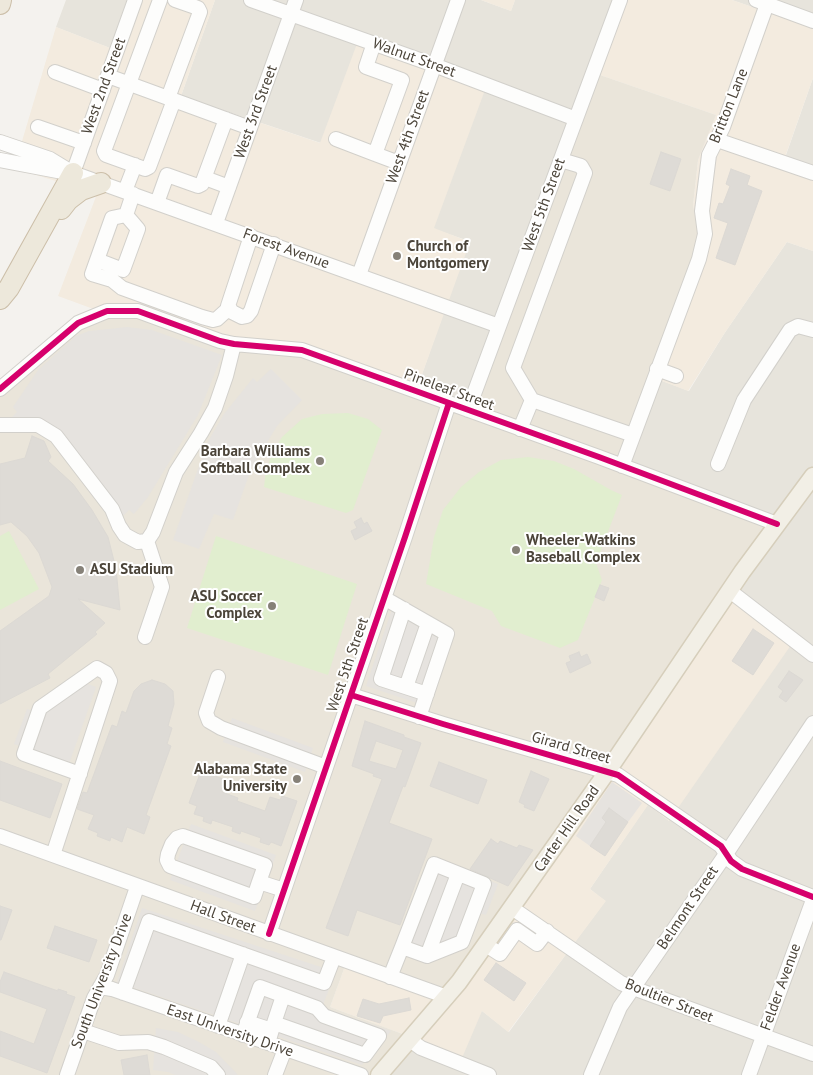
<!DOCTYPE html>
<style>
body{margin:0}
canvas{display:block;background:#f4f2ee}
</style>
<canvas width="813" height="1075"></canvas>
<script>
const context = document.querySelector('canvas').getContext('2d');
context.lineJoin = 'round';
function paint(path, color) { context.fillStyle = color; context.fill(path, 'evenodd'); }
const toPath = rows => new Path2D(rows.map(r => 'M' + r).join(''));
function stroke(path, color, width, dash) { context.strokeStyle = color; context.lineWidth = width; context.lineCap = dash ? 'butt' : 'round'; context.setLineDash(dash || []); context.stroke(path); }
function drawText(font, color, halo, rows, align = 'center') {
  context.font = font + ' "PT Sans",sans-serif'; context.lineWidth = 4; context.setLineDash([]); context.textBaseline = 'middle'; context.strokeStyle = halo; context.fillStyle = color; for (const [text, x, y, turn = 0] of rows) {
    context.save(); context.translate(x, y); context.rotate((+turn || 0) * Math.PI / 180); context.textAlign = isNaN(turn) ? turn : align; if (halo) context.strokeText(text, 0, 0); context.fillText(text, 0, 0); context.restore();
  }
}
paint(toPath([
 [66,0,127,0,110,48,56,27],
 [215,0,481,0,511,11,515,0,625,0,473,416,415,394,469,241,434,229,321,143,181,96],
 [732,0,813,0,813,28],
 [813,78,813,168,785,158],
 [787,242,813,251,813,1075,373,1075,408,1036,482,1011,509,1032,605,901,590,889,648,804,669,821,615,468,649,376,689,391,724,334]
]), '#e7e4dc');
paint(toPath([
 [127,0,215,0,181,96,320,143,358,41,485,90,434,228,470,242,415,394,107,314,58,296,97,194,14,168,56,27,110,48],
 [481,0,515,0,511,11],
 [625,0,732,0,813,28,813,78,785,157,813,168,813,251,787,242,724,334,688,391,649,376,698,239,693,205,698,160,716,115,597,74],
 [723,592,791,645,669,821,648,805,590,889,606,901,508,1032,482,1011,462,1058,408,1036,330,1007,345,966]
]), '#f3ebdf');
paint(toPath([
 [597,74,716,115,698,160,693,205,699,239,615,467,768,526,439,1001,345,966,330,1007,408,1036,373,1075,0,1075,0,392,79,326,107,314,126,315,299,354,473,415]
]), '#eae5da');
paint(toPath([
 [348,413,368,419,382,430,353,510,346,513,264,487,266,470,273,452,282,437,302,419,322,414],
 [528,457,554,461,574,469,611,490,622,495,596,563,602,580,578,640,560,648,501,626,492,611,426,584,434,537,443,510,461,487,479,472,501,460],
 [9,531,39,589,0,610,0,536],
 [216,536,357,584,328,675,187,628]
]), '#e1eecf');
paint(toPath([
 [127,327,152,330,222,355,198,415,148,497,134,514,129,510,122,517,79,457,54,426,42,421,12,417,17,412,13,407,38,370,76,336,89,331],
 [271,369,302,400,277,426,251,469,233,520,214,514,199,549,173,540,207,443,224,414,253,378,257,382],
 [392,609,440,635,417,703,366,686],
 [85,683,96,687,69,764,14,744,27,709,45,714,47,708],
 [232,718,313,748,305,772,223,742],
 [612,782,642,803,628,822,609,809,602,818,606,822,590,846,576,836],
 [191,824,276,855,255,911,170,880],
 [431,857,498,884,486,915,479,913,467,943,462,951,456,948,450,955,428,963,395,951],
 [142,908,336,972,322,1007,391,1031,362,1065,117,982],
 [156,1028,178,1032,199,1042,216,1052,238,1075,175,1075,168,1072,153,1070]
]), '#e6e3df');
const building = toPath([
 [661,152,681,159,670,191,650,184,661,152],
 [731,169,750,176,747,185,762,191,735,265,716,258,728,223,714,218,719,203,723,204,730,186,726,184,731,169],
 [32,436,44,441,51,457,48,461,73,484,92,510,108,537,116,569,120,610,78,599,105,623,95,632,97,634,48,674,50,678,0,704,0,631,49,596,52,587,39,553,27,536,11,522,0,525,0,464,25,458,32,436],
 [361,518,364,524,367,522,372,531,355,540,351,531,357,528,354,522,361,518],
 [600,585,609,588,604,601,595,597,600,585],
 [753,629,774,643,753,675,732,661,753,629],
 [579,652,581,657,587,654,591,663,570,673,566,663,571,661,569,656,579,652],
 [789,671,803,680,786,702,779,697,783,691,778,687,789,671],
 [152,680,165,684,173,691,174,704,168,726,172,728,167,744,171,746,146,815,150,817,144,834,127,827,122,842,111,837,110,841,97,836,98,833,88,829,94,815,77,809,83,792,87,793,112,725,117,727,122,711,126,713,134,691,141,684,152,680],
 [365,721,404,735,404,737,421,743,405,787,403,786,389,823,432,839,400,925,357,910,348,936,326,928,382,779,373,776,374,774,352,766,365,721],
 [376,741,403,750,396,769,369,761,376,741],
 [0,761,62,784,50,818,0,800,0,761],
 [439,762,487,780,478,804,430,786,439,762],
 [201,771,226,780,222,792,238,798,237,801,265,811,270,797,280,800,282,796,297,801,281,846,271,842,269,845,260,842,261,838,241,831,240,834,232,831,233,827,212,820,211,824,203,821,204,817,194,814,197,806,189,803,201,771],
 [531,771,549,779,534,811,524,807,525,805,519,802,531,771],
 [609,808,628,822,605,856,590,846,606,822,602,818,609,808],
 [491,839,498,844,500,841,517,848,519,845,533,850,508,886,470,869,491,839],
 [0,906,12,910,1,940,0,940,0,906],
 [55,926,97,940,89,962,47,948,55,926],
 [496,963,526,983,514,1001,484,980,496,963],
 [4,972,58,991,58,989,67,992,66,994,75,997,47,1073,0,1056,0,1031,34,1044,47,1009,0,992,0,982,4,972],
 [409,998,411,1010,383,1016,380,1023,357,1016,363,999,379,1004,409,998],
 [147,1055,150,1075,124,1075,121,1060,147,1055]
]);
paint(building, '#dedbd6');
stroke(building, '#dcd9d4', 1);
const minor = toPath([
 [160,0,104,151,106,155,145,169,149,167,174,100],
 [251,0,434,65,576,119],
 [756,0,813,21],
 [374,43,366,67,402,80,375,154,399,163],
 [55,72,103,90],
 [108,76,250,128],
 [168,98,200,12,198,8,175,0],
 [38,127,84,143],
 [336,139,375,154],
 [717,140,813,173],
 [0,142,50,159,73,173,499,326],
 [0,160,68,173],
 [561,160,581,166,585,173,513,368,532,400,633,435],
 [73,173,135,0],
 [205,178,229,187],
 [125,191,135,165],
 [133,194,126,215,112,218,92,274,112,280,122,288,202,317,213,320,217,319,228,309],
 [157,203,167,175,198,186,202,184,226,119],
 [216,223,296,0],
 [251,236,228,306,232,312,242,317,247,316,251,311,274,244],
 [97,260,123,270,138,229,126,215],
 [359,275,458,0],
 [657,369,676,376],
 [0,389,78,323,107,311,138,311,220,341,234,344,302,350,599,457,777,524],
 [468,410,620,0],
 [0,425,38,425,56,436,112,509,119,526,125,535,138,542,147,541,153,532,176,472,201,433,215,408,226,376,234,344],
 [520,429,532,400],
 [718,464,744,400,790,330,798,326,813,330],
 [622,466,699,259,705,234,702,211,709,155,723,127,767,4],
 [730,591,813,655],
 [384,598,447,634,419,717],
 [404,609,381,679,427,694],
 [145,637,162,587,147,541],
 [218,677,206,713,209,721,221,728,326,767],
 [406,687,428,623],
 [351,695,443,724,618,775,721,846,731,861,742,869,813,897],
 [0,836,447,997],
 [53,855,110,681,106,673,97,668,40,708,24,754,80,774],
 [259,882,254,897,170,866,167,860,168,854,172,844,177,838,183,836,265,865,259,882,284,890],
 [512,908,621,983,633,988,813,1054],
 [269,934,405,537,449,403],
 [486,945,500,954,517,930,537,944,547,931],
 [427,956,458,874],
 [390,977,402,947,434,864,484,884,462,942,427,956,402,947],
 [100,987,112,989,361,1075],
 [123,993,149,921,324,983,334,957],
 [247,1022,272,1030],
 [274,1023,283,996],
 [218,1026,243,954],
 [83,1031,119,1043,148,1042,164,1047,211,1067,218,1075],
 [243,1035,260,987,317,1008,324,1016,379,1036,365,1055,274,1023,268,1043],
 [410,1040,421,1048,489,1075],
 [67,1075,94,998,107,975,137,887],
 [275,1075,285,1049],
 [591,1075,620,1007,726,854,813,723],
 [749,1075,813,900]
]);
const major = toPath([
 [379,1075,459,982,607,772,742,572,813,476]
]);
const highway = toPath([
 [0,4,1,0],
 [61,209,68,200,81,190,101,183],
 [0,299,9,288,73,173]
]);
stroke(minor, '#d2d0cb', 16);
stroke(major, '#d6cebb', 19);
stroke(highway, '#ccbfa9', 22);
stroke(minor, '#fdfdfc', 14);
stroke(major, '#f2efe6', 16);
stroke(highway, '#ede8db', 20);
stroke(toPath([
 [0,389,78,323,107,311,138,311,220,341,234,344,302,350,599,457,777,524],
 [351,695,443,724,618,775,721,846,731,861,742,869,813,897],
 [269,934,405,537,449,403]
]), '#d6006c', 6);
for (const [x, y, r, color] of [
 [397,256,5,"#868178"],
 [320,461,5,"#868178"],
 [516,550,5,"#868178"],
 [80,570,5,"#868178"],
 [272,606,5,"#868178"],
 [297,779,5,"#868178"]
]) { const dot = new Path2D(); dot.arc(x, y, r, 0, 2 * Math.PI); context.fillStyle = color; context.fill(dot); stroke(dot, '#fff', 2); }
drawText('15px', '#4b4439', '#fff', [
 ["Walnut Street",414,58,20],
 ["West 2nd Street",104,86,-70],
 ["Britton Lane",729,106,-68],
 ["West 3rd Street",256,112,-70],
 ["West 4th Street",408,137,-70],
 ["West 5th Street",544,205,-70],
 ["Forest Avenue",286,249,20],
 ["Pineleaf Street",449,390,20],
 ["West 5th Street",348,665,-71],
 ["Girard Street",571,748,16],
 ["Carter Hill Road",567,829,-55],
 ["Belmont Street",688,908,-56],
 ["Hall Street",223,917,20],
 ["South University Drive",102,981,-69],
 ["Felder Avenue",781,987,-70],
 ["Boultier Street",669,1001,22],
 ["East University Drive",230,1031,19]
]);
drawText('bold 15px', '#4b4439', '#fff', [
 ["Church of",407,247],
 ["Montgomery",407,264],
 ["Barbara Williams",310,452,"right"],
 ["Softball Complex",310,469,"right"],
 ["Wheeler-Watkins",526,541],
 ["Baseball Complex",526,558],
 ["ASU Stadium",90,570],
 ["ASU Soccer",262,597,"right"],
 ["Complex",262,614,"right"],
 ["Alabama State",287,770,"right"],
 ["University",287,787,"right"]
], 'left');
</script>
